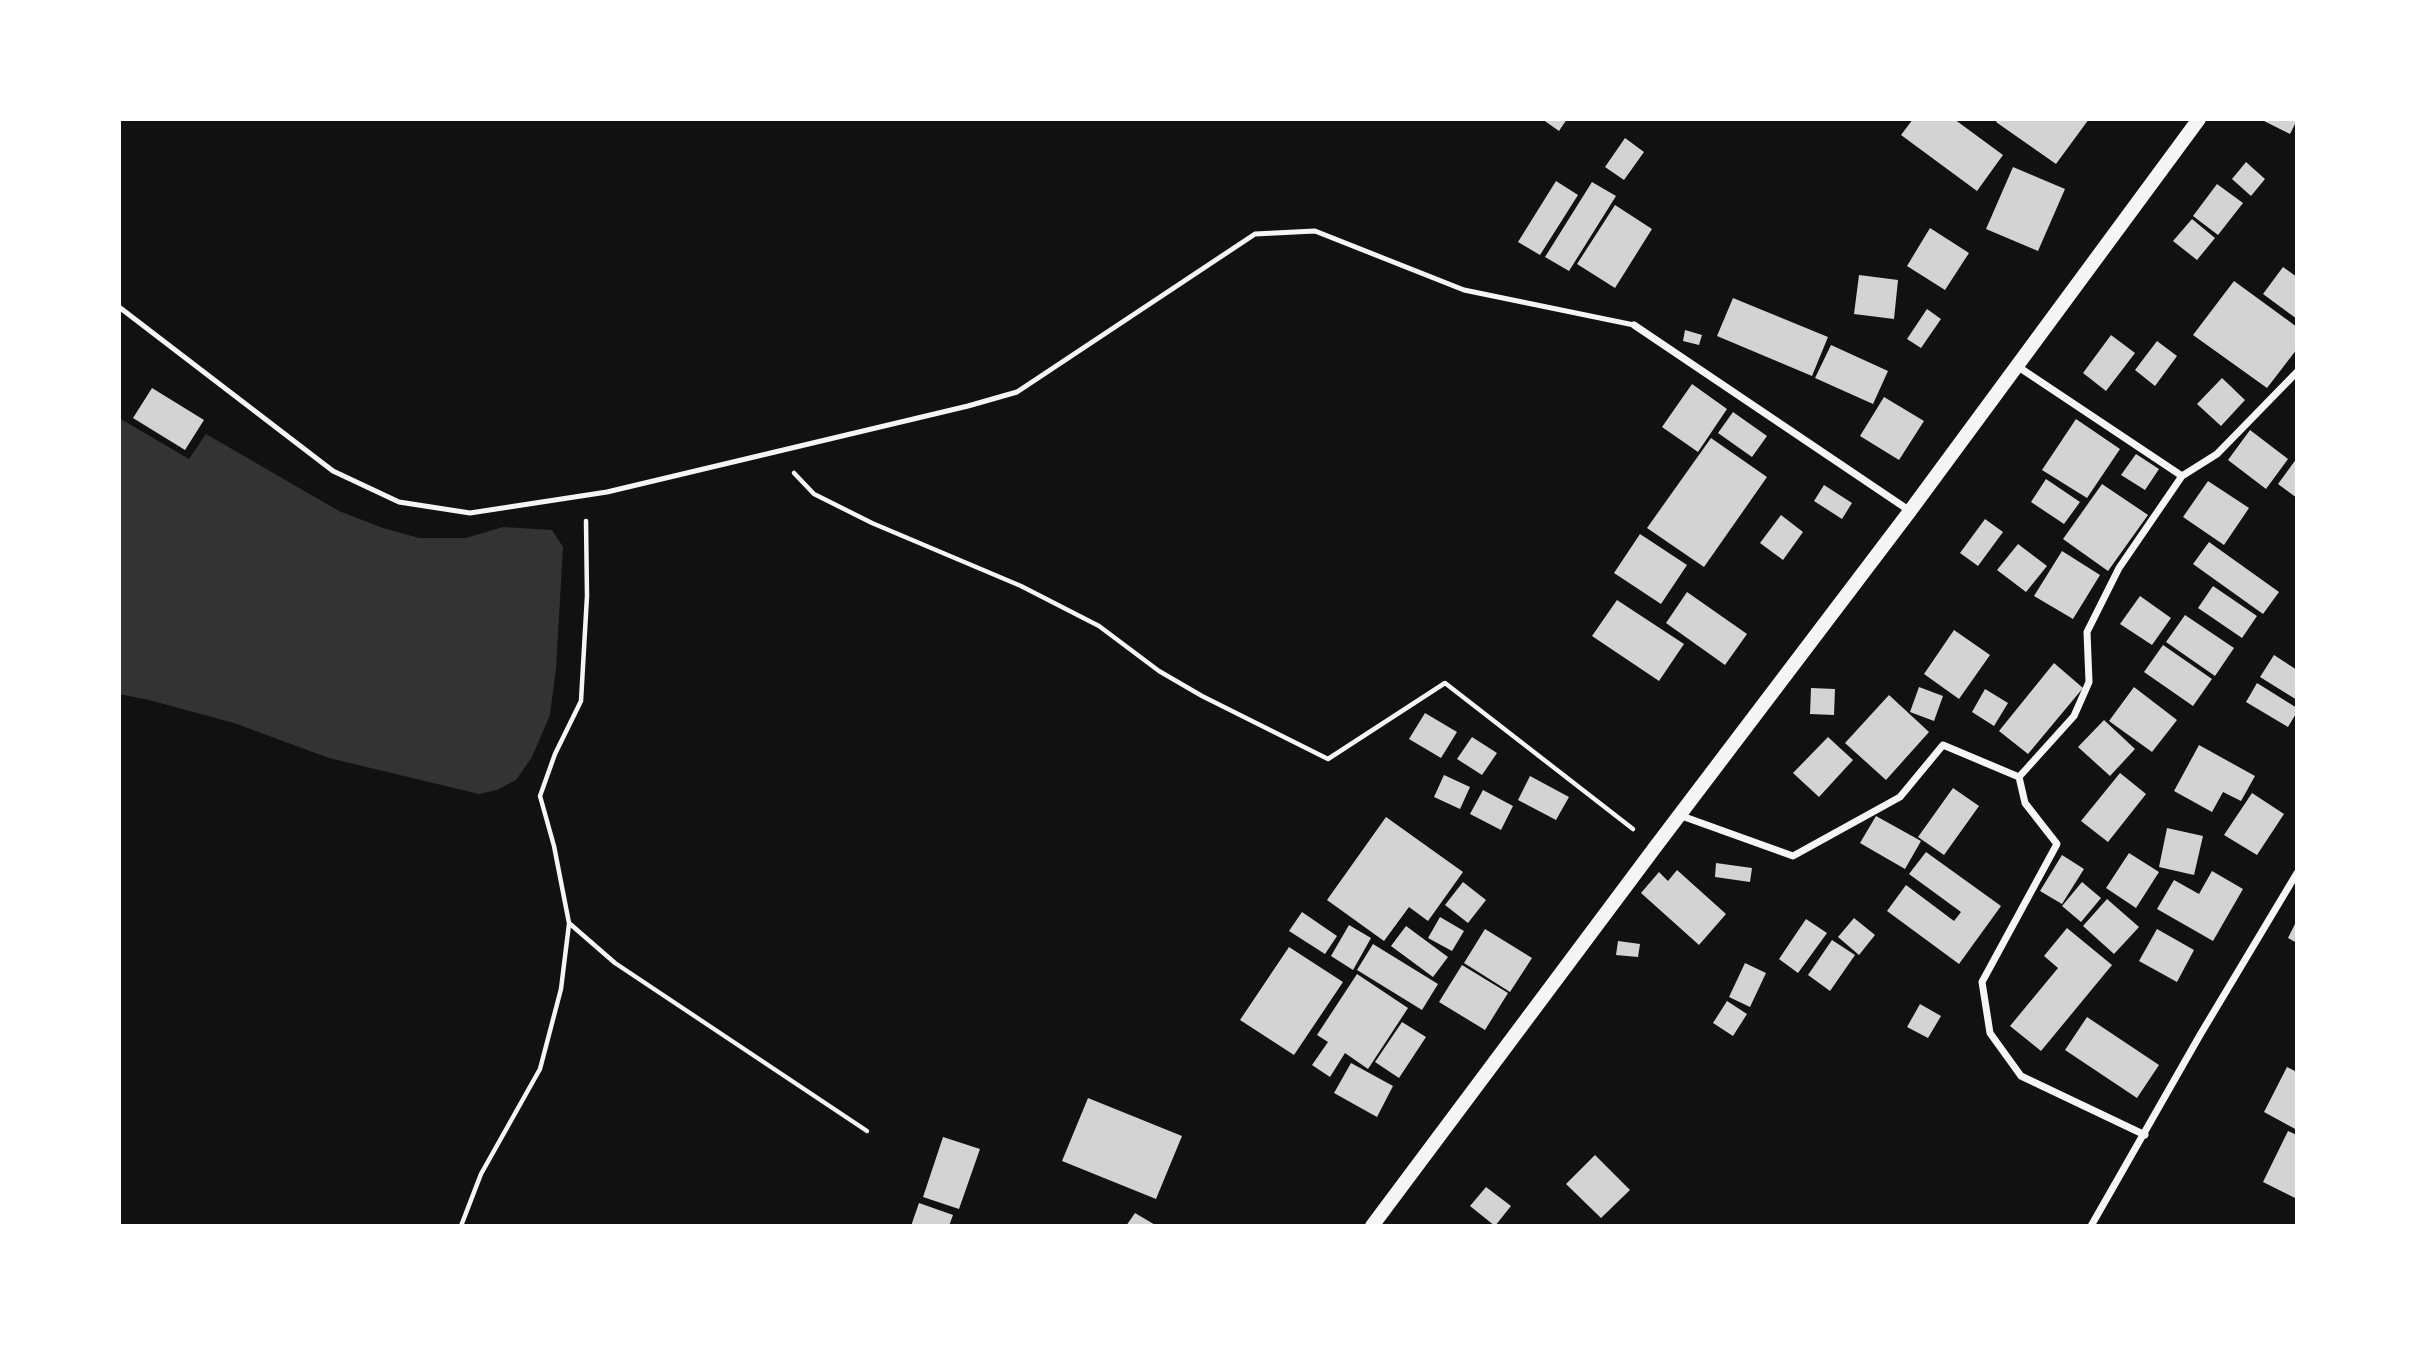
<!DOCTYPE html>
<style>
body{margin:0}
#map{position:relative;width:2416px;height:1345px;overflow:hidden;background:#111;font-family:Merriweather,serif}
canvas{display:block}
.frame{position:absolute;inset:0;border:121px solid #fff;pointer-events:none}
</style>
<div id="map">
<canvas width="2416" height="1345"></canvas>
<div class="frame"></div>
</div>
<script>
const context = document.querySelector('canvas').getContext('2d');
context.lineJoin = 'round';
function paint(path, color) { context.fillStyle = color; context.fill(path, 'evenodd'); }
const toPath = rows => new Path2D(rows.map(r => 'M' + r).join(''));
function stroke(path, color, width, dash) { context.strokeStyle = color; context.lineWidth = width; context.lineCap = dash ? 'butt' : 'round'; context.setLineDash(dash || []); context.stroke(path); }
paint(toPath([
 [119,418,189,459,206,434,339,511,383,528,419,538,466,538,503,527,552,530,563,547,556,668,550,715,532,757,516,780,497,790,479,794,329,758,234,723,149,700,119,694]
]), '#333');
paint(toPath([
 [1542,119,1567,119,1559,131],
 [1913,119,1954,119,2003,155,1977,191,1901,135],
 [1998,119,2089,119,2056,164,1996,122],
 [2265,119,2297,119,2297,120,2290,134,2264,121],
 [1625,138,1644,152,1624,180,1605,167],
 [2246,162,2265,179,2251,196,2232,179],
 [2013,167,2065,189,2038,251,1986,229],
 [1556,181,1578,195,1540,255,1518,242],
 [1592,182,1616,196,1569,271,1545,257],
 [2217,184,2243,203,2218,235,2193,216],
 [1615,205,1652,229,1615,288,1577,264],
 [2192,219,2215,238,2197,260,2173,241],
 [1930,228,1969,253,1945,290,1907,266],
 [2283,267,2297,277,2297,319,2263,294],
 [1859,275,1898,280,1894,319,1854,314],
 [2234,281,2297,327,2297,349,2267,388,2193,335],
 [1733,298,1828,337,1812,376,1717,336],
 [1927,309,1941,319,1921,348,1907,339],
 [1685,330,1702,335,1699,345,1683,341],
 [2111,335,2135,353,2106,391,2083,373],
 [2157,341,2177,356,2155,386,2135,370],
 [1831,345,1888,371,1873,404,1815,378],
 [2222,378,2245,400,2221,426,2197,404],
 [1692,384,1727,409,1698,452,1662,427],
 [152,388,204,420,185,450,133,418],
 [1884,397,1924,421,1899,460,1860,436],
 [1733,412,1767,436,1752,457,1718,433],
 [2076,419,2120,449,2087,498,2042,470],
 [2250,430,2288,459,2266,489,2228,460],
 [1711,438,1767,477,1704,567,1647,528],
 [2136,454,2159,469,2145,490,2121,475],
 [2297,458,2297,498,2278,484],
 [2046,479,2080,502,2064,524,2031,502],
 [2208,481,2249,508,2224,545,2183,517],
 [2102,484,2148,515,2108,571,2063,539],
 [1824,485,1852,503,1842,519,1814,501],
 [1781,515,1803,532,1783,560,1760,543],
 [1985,519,2003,532,1978,566,1960,553],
 [1640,534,1687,565,1661,604,1614,573],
 [2209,542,2279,592,2263,614,2193,564],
 [2018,544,2047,566,2026,592,1997,570],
 [2062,551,2100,575,2073,619,2034,596],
 [2213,586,2257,616,2242,638,2198,608],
 [1687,592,1747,634,1725,665,1666,623],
 [2140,596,2171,618,2152,645,2120,624],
 [1617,600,1684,644,1659,681,1592,636],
 [2185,615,2234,648,2215,676,2166,642],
 [1954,630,1990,655,1959,699,1924,674],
 [2163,645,2212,679,2193,706,2144,672],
 [2274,655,2297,670,2297,700,2260,677],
 [2054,663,2083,688,2028,754,1999,731],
 [2257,683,2297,708,2297,712,2288,727,2246,702],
 [1919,687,1943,696,1934,721,1910,712],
 [2134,687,2177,720,2152,752,2109,721],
 [1811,688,1835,689,1834,715,1810,714],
 [1985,689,2008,703,1994,726,1972,712],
 [1889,695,1929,732,1886,780,1845,743],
 [1425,713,1457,732,1441,758,1409,739],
 [2104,720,2135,749,2110,776,2078,747],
 [1472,737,1497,753,1482,775,1457,759],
 [1828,737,1853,760,1819,797,1793,773],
 [2199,745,2255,776,2241,801,2223,792,2212,812,2174,791],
 [2120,773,2146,794,2108,842,2081,821],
 [1444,775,1470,787,1460,809,1434,797],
 [1530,776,1569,797,1556,820,1518,800],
 [1953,788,1979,806,1944,855,1918,837],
 [1483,790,1513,806,1501,830,1470,814],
 [2252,793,2284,814,2257,855,2224,835],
 [1876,816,1921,841,1905,869,1860,843],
 [1386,817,1463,872,1428,921,1409,907,1384,941,1327,900],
 [2167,828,2203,836,2194,875,2159,867],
 [1926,852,2001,906,1959,964,1887,911,1906,885,1954,921,1961,912,1909,874],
 [2129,853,2159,872,2136,908,2106,888],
 [2062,855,2084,869,2062,904,2040,891],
 [1716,863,1752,868,1750,882,1715,877],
 [1677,870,1726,914,1699,945,1641,893,1659,872,1668,881],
 [2212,871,2243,889,2213,941,2157,909,2174,880,2199,894],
 [1463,882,1486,900,1468,923,1445,905],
 [2082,882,2101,898,2081,922,2062,906],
 [2107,899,2139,927,2114,954,2083,926],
 [1302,912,1337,936,1325,954,1289,931],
 [1440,917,1464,931,1452,951,1428,938],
 [1854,918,1875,935,1859,955,1838,937],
 [1806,919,1827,933,1798,973,1779,959],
 [2297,920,2297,943,2288,938],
 [1349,925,1371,938,1353,970,1331,956],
 [1406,926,1448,957,1433,977,1391,946],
 [2067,928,2112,965,2041,1051,2010,1026,2058,968,2044,956],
 [1485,929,1532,958,1510,992,1464,963],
 [2157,929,2194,950,2177,982,2139,961],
 [1832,940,1855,955,1830,991,1808,975],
 [1618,941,1640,944,1638,957,1616,955],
 [1373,944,1438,984,1422,1010,1357,970],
 [1289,947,1343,982,1294,1055,1240,1020],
 [1745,963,1766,973,1750,1007,1729,997],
 [1462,965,1508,993,1485,1030,1439,1002],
 [1357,974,1408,1008,1368,1069,1345,1053,1330,1077,1312,1065,1328,1042,1317,1035],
 [1727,1001,1747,1014,1733,1036,1713,1023],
 [1920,1004,1941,1016,1928,1038,1907,1027],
 [2087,1017,2159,1065,2137,1098,2065,1050],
 [1402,1022,1426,1037,1399,1078,1375,1062],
 [1351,1063,1393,1086,1377,1117,1334,1093],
 [2287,1067,2297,1072,2297,1130,2264,1112],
 [1088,1098,1182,1136,1156,1199,1062,1161],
 [2288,1131,2297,1135,2297,1199,2263,1182],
 [943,1137,980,1149,959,1209,923,1197],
 [1595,1155,1630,1190,1601,1218,1566,1184],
 [1486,1187,1511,1206,1495,1226,1470,1206],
 [919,1203,953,1215,949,1226,911,1226],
 [1135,1213,1157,1226,1126,1226]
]), '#d3d3d3');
stroke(toPath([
 [794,473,814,494,872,523,1021,586,1099,626,1159,671,1202,696,1328,759,1445,683,1633,829],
 [586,521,587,596,581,701,555,754,540,796,554,846,569,923,615,963,867,1131],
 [461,1226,481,1174,540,1069,561,989,569,924]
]), '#f5f5f5', 4.5);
stroke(toPath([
 [119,307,333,471,399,502,470,513,607,492,968,406,1017,392,1255,234,1315,231,1464,290,1634,325]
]), '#f5f5f5', 5);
stroke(toPath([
 [1634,325,1910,511],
 [2017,366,2182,476],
 [1679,815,1793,856,1900,797,1943,745,2019,777],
 [2145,1135,2021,1076,1990,1033,1982,982,2057,844,2025,803,2019,777,2074,716,2089,682,2087,632,2119,568,2182,476,2217,454,2297,372],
 [2091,1226,2200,1035,2297,873]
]), '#f5f5f5', 7);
stroke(toPath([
 [1372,1226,1656,846,1910,511,2199,119]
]), '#f5f5f5', 14);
</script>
